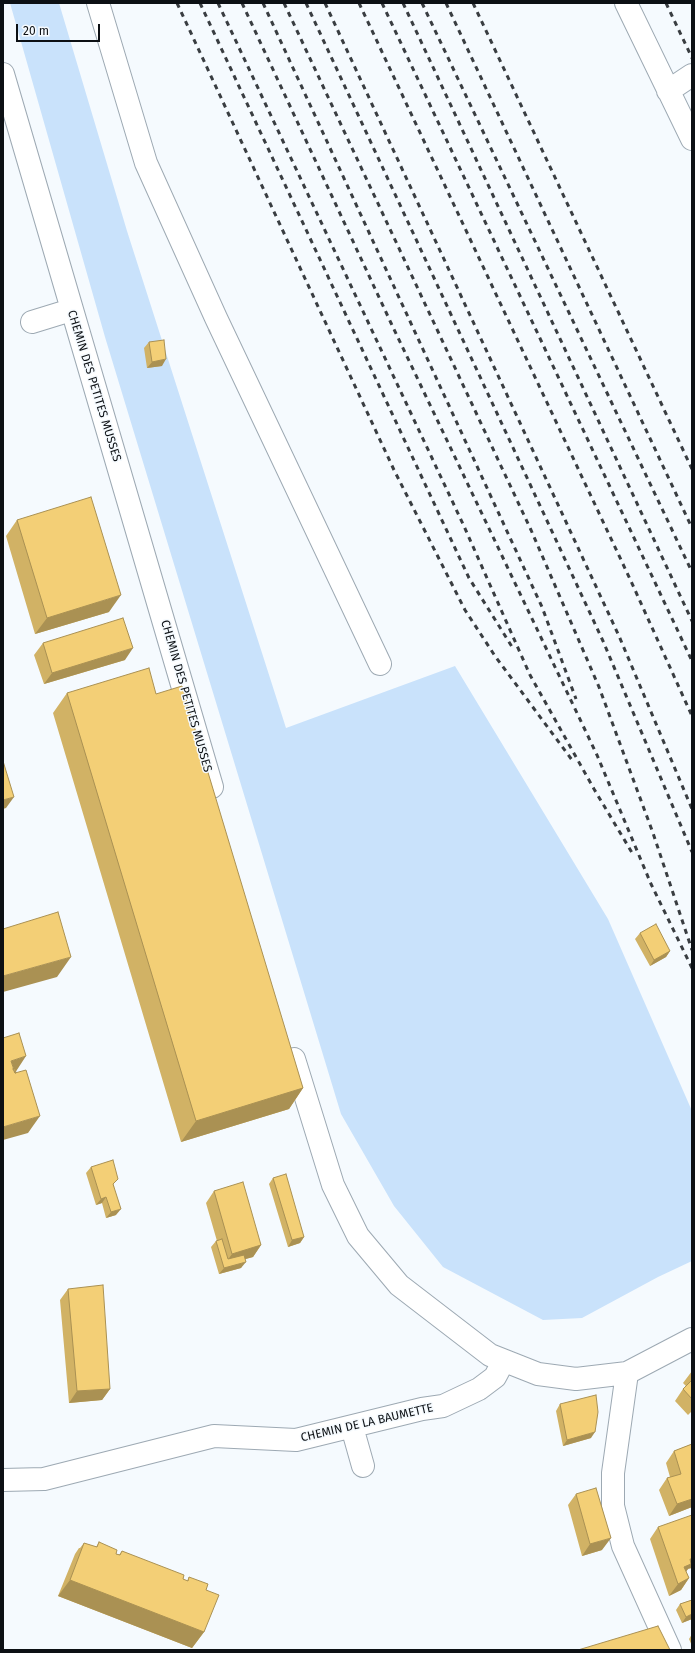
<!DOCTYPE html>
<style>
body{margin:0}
#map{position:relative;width:695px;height:1653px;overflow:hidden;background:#f5fafe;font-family:"Fira Sans",sans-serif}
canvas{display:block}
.frame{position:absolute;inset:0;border:4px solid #0c1014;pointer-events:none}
.scale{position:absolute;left:16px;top:24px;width:84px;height:18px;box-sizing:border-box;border:2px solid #0c1014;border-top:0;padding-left:5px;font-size:12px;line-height:14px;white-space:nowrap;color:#0c1014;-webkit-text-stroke:3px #f5fafe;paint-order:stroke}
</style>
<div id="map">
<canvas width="695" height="1653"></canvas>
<div class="frame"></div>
<div class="scale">20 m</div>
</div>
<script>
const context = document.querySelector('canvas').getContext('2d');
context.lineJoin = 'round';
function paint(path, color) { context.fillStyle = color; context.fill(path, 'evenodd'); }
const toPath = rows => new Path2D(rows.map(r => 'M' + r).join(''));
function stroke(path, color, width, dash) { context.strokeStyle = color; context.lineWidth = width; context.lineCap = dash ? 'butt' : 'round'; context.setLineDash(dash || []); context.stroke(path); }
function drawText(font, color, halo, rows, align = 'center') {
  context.font = font + ' "Fira Sans",sans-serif'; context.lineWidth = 3; context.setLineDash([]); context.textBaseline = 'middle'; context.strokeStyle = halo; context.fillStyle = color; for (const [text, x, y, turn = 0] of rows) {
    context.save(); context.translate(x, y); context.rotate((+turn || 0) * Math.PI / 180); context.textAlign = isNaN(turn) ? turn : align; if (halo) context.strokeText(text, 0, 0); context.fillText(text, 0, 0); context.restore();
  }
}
paint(toPath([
 [10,3,59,3,127,231,286,728,455,666,608,919,692,1111,692,1261,658,1277,582,1318,543,1320,443,1267,394,1206,341,1114,105,337]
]), '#c9e2fb');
const minor = toPath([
 [98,3,146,163,216,318,380,664],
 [626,3,692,139],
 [3,74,212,787],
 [668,91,692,75],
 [32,322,71,310],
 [294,1059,333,1185,358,1236,399,1285,490,1355,538,1374,576,1379,627,1373,692,1339],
 [627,1373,613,1473,613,1506,623,1546,670,1650],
 [352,1427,363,1466],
 [3,1480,44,1479,214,1436,296,1440,422,1409,443,1406,479,1389,495,1377,503,1362]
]);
stroke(minor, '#9da9b3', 24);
stroke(minor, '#fff', 22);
stroke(toPath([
 [177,3,394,470,465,610,495,656,572,760],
 [200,3,469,578,514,650],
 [218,3,463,524,530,675,594,789,634,856],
 [242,3,391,323,597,755,651,884,692,968],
 [263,3,542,607,576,699],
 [284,3,531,530,599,687,653,833,692,950],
 [306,3,603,641,692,852],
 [325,3,619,636,692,809],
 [359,3,630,579,692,716],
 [382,3,692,661],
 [403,3,692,621],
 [422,3,692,572],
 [446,3,692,528],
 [473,3,692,469],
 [666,3,692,58]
]), '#393d41', 3, [5, 5]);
paint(toPath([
 [149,342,162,366,147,368,144,348],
 [17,520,109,612,35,634,6,536],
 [43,643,125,660,44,684,34,655],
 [67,693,156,694,303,1088,289,1109,181,1142,53,713],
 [640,933,670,951,666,957,650,966,635,939],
 [91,1167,114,1185,116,1215,106,1218,102,1203,96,1205,86,1173],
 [273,1178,304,1237,300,1243,288,1247,269,1184],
 [214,1191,261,1245,253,1257,245,1259,241,1268,219,1274,211,1247,216,1241,217,1241,206,1203],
 [68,1289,110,1389,102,1400,69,1403,60,1300],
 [692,1371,692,1411,688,1415,675,1401,683,1389,686,1386,683,1383],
 [560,1404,591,1438,563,1446,556,1411],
 [692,1444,692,1507,669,1516,659,1490,667,1478,670,1477,666,1463,674,1451],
 [576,1494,602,1550,582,1556,568,1505],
 [658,1527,688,1569,686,1571,689,1578,681,1590,669,1596,650,1539],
 [99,1542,116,1554,119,1555,122,1551,183,1579,187,1581,189,1577,206,1590,204,1632,192,1648,58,1596,73,1559,75,1554,79,1548,80,1548,84,1543,96,1547],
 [692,1600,692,1619,682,1623,676,1610,680,1604],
 [692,1634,692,1646,689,1639]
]), '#d1b265');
paint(toPath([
 [166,359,162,366,147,368,152,362],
 [121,595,109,612,35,634,47,618],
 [133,648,125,660,44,684,52,673],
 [14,797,6,808,3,809,3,800],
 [670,951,666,957,650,966,654,960],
 [71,957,57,977,3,992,3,976],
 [26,1056,15,1073,11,1061],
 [303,1088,289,1109,181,1142,196,1121],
 [40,1116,28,1133,3,1140,3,1127],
 [106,1197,102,1203,96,1205,101,1199],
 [121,1209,116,1215,106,1218,111,1212],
 [304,1237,300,1243,288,1247,292,1240],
 [261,1245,253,1257,224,1265,232,1254],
 [246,1262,241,1268,219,1274,224,1268],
 [110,1389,102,1400,69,1403,77,1391],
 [595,1432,591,1438,563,1446,567,1440],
 [692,1499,692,1507,669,1516,677,1504],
 [611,1538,602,1550,582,1556,590,1544],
 [690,1559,692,1559,692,1568,688,1569,683,1576,676,1579],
 [689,1578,681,1590,669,1596,678,1584],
 [70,1580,204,1632,192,1648,58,1596],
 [692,1614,692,1619,682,1623,686,1617]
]), '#aa9153');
const building = toPath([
 [164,340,166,359,152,362,149,342,164,340],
 [91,497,121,595,47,618,17,520,91,497],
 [123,618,133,648,52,673,43,643,123,618],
 [149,668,156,694,182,686,303,1088,196,1121,67,693,149,668],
 [3,761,14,797,3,800,3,761],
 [58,912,71,957,3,976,3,929,58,912],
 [656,924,670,951,654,960,640,933,656,924],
 [19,1033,26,1056,11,1061,15,1073,26,1070,40,1116,3,1127,3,1038,19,1033],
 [13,1069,15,1069,16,1073,15,1073,13,1069],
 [113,1160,118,1179,113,1184,121,1209,111,1212,106,1197,101,1199,91,1167,113,1160],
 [286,1174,304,1237,292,1240,273,1178,286,1174],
 [243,1182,261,1245,232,1254,214,1191,243,1182],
 [222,1239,228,1259,244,1255,246,1262,224,1268,216,1241,222,1239],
 [103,1285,110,1389,77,1391,68,1289,103,1285],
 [692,1380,692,1399,683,1389,692,1380],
 [596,1395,598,1412,595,1432,567,1440,560,1404,596,1395],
 [692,1444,692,1499,677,1504,667,1478,681,1474,674,1451,692,1444],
 [596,1488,611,1538,590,1544,576,1494,596,1488],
 [692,1515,692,1559,690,1559,691,1564,684,1567,689,1578,678,1584,658,1527,692,1515],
 [99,1542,117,1550,116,1554,120,1555,122,1551,184,1575,183,1579,188,1581,189,1577,208,1584,206,1590,219,1595,204,1632,70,1580,84,1543,97,1547,99,1542],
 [692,1600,692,1614,686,1617,680,1604,692,1600],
 [658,1626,670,1650,578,1650,658,1626]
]);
paint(building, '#f3cf76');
stroke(building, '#aa9153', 1);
drawText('12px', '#0c1014', '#f5fafe', [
 ["CHEMIN DES PETITES MUSSES",94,386,73],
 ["CHEMIN DES PETITES MUSSES",186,696,74],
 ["CHEMIN DE LA BAUMETTE",367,1423,-13]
]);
</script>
